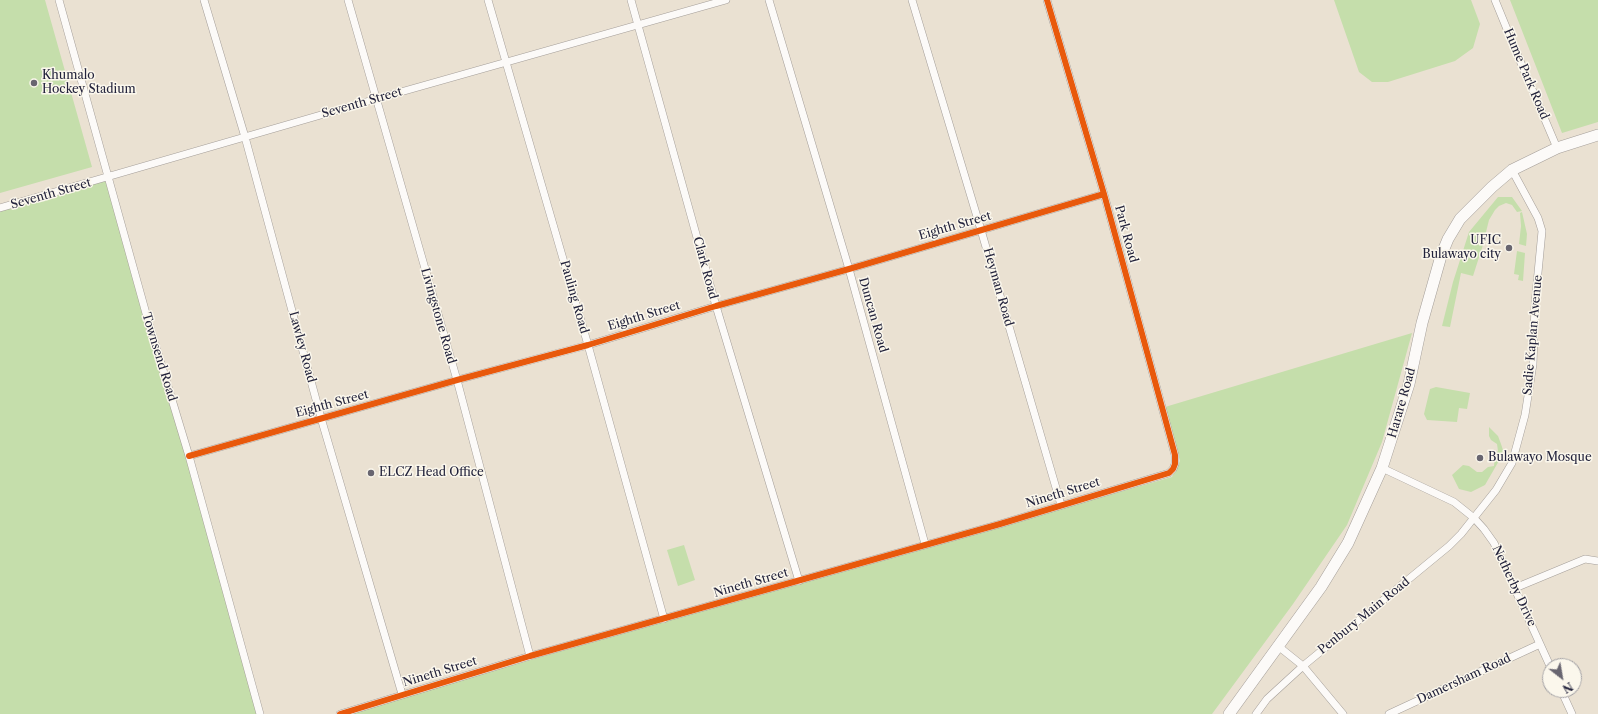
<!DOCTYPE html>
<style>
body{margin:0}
#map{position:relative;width:1598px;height:714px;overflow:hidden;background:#eae1d2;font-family:"Libre Caslon Text",serif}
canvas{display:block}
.north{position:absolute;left:1542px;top:658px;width:40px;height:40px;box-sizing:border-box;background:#fbf7ec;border:1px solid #a4a2a5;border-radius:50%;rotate:149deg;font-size:11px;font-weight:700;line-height:16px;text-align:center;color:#22223b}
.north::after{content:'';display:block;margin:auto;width:14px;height:18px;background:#686570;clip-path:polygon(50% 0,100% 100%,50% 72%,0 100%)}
</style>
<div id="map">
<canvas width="1598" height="714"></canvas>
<div class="north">N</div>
</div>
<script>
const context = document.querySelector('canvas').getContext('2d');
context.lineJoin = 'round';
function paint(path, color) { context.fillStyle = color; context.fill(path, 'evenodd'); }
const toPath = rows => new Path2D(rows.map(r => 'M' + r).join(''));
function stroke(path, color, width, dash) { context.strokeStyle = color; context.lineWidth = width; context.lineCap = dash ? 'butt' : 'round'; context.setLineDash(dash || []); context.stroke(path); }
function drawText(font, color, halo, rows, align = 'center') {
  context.font = font + ' "Libre Caslon Text",serif'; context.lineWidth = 3; context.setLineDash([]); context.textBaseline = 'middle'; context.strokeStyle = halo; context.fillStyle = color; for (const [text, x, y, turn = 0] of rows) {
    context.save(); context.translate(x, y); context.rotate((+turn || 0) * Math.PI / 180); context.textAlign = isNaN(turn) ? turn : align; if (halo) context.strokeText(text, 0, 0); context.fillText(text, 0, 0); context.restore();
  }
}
paint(toPath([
 [0,0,45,0,92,167,0,193],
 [1334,0,1471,0,1480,24,1473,48,1455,61,1388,82,1372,82,1359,72],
 [1510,0,1598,0,1598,122,1562,133],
 [108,177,258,714,0,714,0,208],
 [1498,197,1512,197,1522,211,1517,212,1512,205,1506,203,1499,206,1495,210,1489,220,1482,248,1473,276,1461,273,1450,327,1442,326,1453,282,1469,232],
 [1522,212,1527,234,1526,246,1519,244,1521,226,1520,213],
 [1517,251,1525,253,1523,281,1518,280,1519,275,1514,274],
 [1412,333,1382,442,1347,525,1293,604,1212,714,348,714,544,656,1172,477,1180,461,1165,407],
 [1436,387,1470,393,1467,409,1459,408,1457,422,1427,420,1424,414,1430,389],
 [1489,427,1498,436,1501,444,1503,450,1500,459,1485,485,1471,492,1459,489,1452,475,1463,465,1469,466,1477,472,1482,472,1488,467,1494,466,1495,454,1498,451,1497,444,1491,440,1489,436],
 [684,545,695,580,678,586,667,550]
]), '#c5deab');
const minor = toPath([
 [59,0,147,317,189,456,260,714],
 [204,0,245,137,321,418,402,694],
 [348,0,457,380,530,656],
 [488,0,588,345,664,619],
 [631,0,716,306,799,581],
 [769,0,849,269,925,544],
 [912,0,981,230,1061,505],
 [1495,0,1518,56,1557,148],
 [0,208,376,99,726,0],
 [189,456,457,380,588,345,716,306,849,269,1104,194],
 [1382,468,1454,502,1474,518,1484,529,1494,543,1550,666],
 [1515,588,1585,559,1598,561],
 [1278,646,1303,666,1343,714],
 [1561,690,1572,714],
 [340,714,530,656,1000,524,1169,473,1173,469,1175,464,1175,455,1104,194,1047,0],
 [1256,714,1267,699,1303,666,1449,546,1461,534,1496,490,1512,463,1525,415,1533,364,1535,304,1542,231,1538,218,1512,170],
 [1389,714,1540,644]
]);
const highway = toPath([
 [1229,714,1321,587,1348,543,1382,468,1409,384,1422,323,1441,256,1448,239,1460,219,1492,187,1512,170,1557,148,1598,135]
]);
stroke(minor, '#a49e99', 8);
stroke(highway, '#a49e99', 12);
stroke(minor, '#fcfaf8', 7);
stroke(highway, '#fcfaf8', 11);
stroke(toPath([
 [189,456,457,380,588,345,716,306,849,269,1104,194],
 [340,714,530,656,1000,524,1169,473,1173,469,1175,464,1175,455,1104,194,1047,0]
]), '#e8590c', 6);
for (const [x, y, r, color] of [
 [34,83,4,"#686570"],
 [1509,248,4,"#686570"],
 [1480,458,4,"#686570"],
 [371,473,4,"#686570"]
]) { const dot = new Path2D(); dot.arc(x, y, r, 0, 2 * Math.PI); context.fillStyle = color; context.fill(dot); stroke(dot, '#fbf7ec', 1.5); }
drawText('12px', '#22223b', '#fbf7ec', [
 ["Hume Park Road",1526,74,67],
 ["Seventh Street",362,103,-16],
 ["Seventh Street",51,194,-16],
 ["Eighth Street",955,226,-16],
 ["Park Road",1126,234,75],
 ["Clark Road",705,268,75],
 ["Heyman Road",998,287,74],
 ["Pauling Road",574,297,74],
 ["Duncan Road",873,315,74],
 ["Livingstone Road",438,316,74],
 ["Eighth Street",644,316,-17],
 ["Sadie Kaplan Avenue",1533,335,-85],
 ["Lawley Road",302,347,75],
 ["Townsend Road",159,357,73],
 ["Harare Road",1402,403,-74],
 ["Eighth Street",332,404,-15],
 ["Nineth Street",1063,493,-17],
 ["Nineth Street",751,583,-16],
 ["Netherby Drive",1514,586,65],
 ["Penbury Main Road",1364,616,-39],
 ["Nineth Street",440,672,-17],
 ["Damersham Road",1464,679,-25]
]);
drawText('12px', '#22223b', '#fbf7ec', [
 ["Khumalo",42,76],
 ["Hockey Stadium",42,90],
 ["UFIC",1501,241,"right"],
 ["Bulawayo city",1501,255,"right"],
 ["Bulawayo Mosque",1488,458],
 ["ELCZ Head Office",379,473]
], 'left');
</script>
